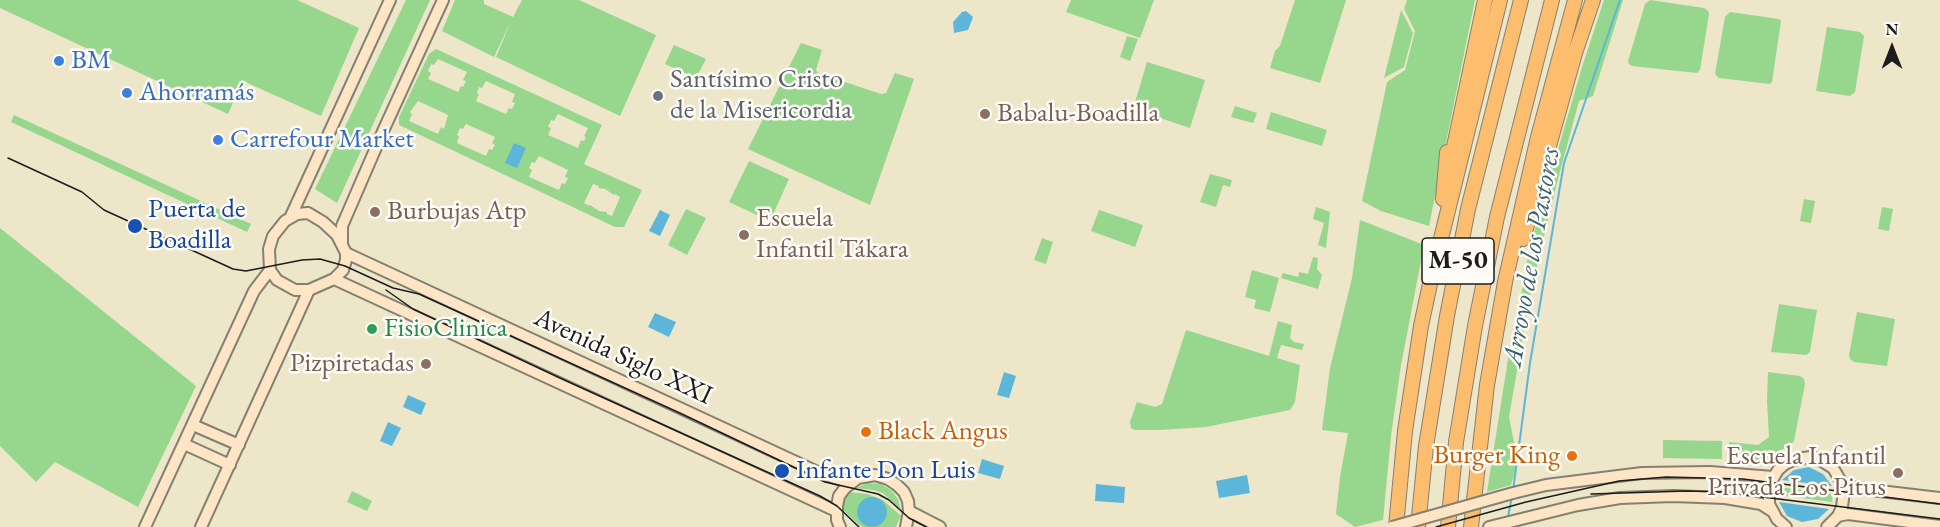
<!DOCTYPE html>
<meta charset="utf-8">
<style>
body{margin:0}
#map{position:relative;width:1940px;height:527px;overflow:hidden;background:#ede6c9;font-family:"EB Garamond",serif}
canvas{display:block}
.north{position:absolute;left:1862px;top:18px;width:60px;height:60px;-webkit-text-stroke:4px #fdfcf7;paint-order:stroke;rotate:0deg;font-size:16px;font-weight:700;line-height:24px;text-align:center;color:#1c1c1c}
.north::after{content:'';display:block;margin:auto;width:21px;height:27px;background:#1c1c1c;clip-path:polygon(50% 0,100% 100%,50% 72%,0 100%)}
</style>
<div id="map">
<canvas width="1940" height="527"></canvas>
<div class="north">N</div>
</div>
<script>
const context = document.querySelector('canvas').getContext('2d');
context.lineJoin = 'round';
function paint(path, color) { context.fillStyle = color; context.fill(path, 'evenodd'); }
const toPath = rows => new Path2D(rows.map(r => 'M' + r).join(''));
function stroke(path, color, width, dash) { context.strokeStyle = color; context.lineWidth = width; context.lineCap = dash ? 'butt' : 'round'; context.setLineDash(dash || []); context.stroke(path); }
function drawText(font, color, halo, rows, align = 'center') {
  context.font = font + ' "EB Garamond",serif'; context.lineWidth = 5; context.setLineDash([]); context.textBaseline = 'middle'; context.strokeStyle = halo; context.fillStyle = color; for (const [text, x, y, turn = 0] of rows) {
    context.save(); context.translate(x, y); context.rotate((+turn || 0) * Math.PI / 180); context.textAlign = isNaN(turn) ? turn : align; if (halo) context.strokeText(text, 0, 0); context.fillText(text, 0, 0); context.restore();
  }
}
paint(toPath([
 [0,0,297,0,359,28,321,116,243,81,228,114,0,8],
 [406,0,430,0,337,203,315,189],
 [455,0,483,0,484,1,484,4,513,17,522,0,579,0,656,35,620,116,496,57,511,21,494,57,442,31],
 [1071,0,1154,0,1140,38,1066,12],
 [1295,0,1346,0,1320,83,1270,68,1275,51,1280,46],
 [1407,0,1475,0,1429,226,1381,211,1362,201,1387,82,1405,70,1415,31,1404,9],
 [1604,0,1623,0,1593,96,1579,101,1554,194,1535,275,1525,270,1535,229,1582,67],
 [1650,0,1704,8,1708,11,1709,14,1700,70,1697,73,1632,66,1629,64,1628,61,1645,4],
 [1401,10,1413,33,1404,67,1384,78],
 [1730,12,1779,19,1781,21,1772,82,1770,84,1719,78,1715,74,1725,17],
 [1827,27,1860,32,1864,36,1855,92,1850,96,1816,91],
 [1127,36,1138,39,1130,61,1120,57],
 [801,43,822,50,816,70,818,73,881,94,886,93,895,73,914,79,870,205,748,149],
 [674,45,706,59,696,78,665,64],
 [436,49,602,125,584,164,642,190,624,227,615,227,399,125,399,117,429,54],
 [438,59,467,72,463,80,466,81,463,87,461,86,458,92,428,79,431,73,428,71,431,64,434,65],
 [486,81,515,94,512,102,515,103,512,109,509,108,506,114,476,101,479,94,477,93,479,87,482,88],
 [418,101,448,115,444,129,441,127,438,134,409,121,412,114,410,112],
 [558,114,588,128,584,136,586,137,584,141,581,140,578,148,548,135,551,128,548,127,551,120,554,121],
 [466,124,495,137,492,143,495,145,492,150,489,149,486,156,457,143,459,136,457,135,460,128,463,129],
 [539,156,568,170,565,177,568,178,565,184,562,183,559,190,529,177,532,170,529,168,532,162,535,163],
 [593,184,599,186,598,188,605,189,614,195,615,194,620,197,612,216,607,214,607,212,599,211,590,205,589,206,584,203],
 [1147,62,1205,80,1190,128,1133,109],
 [1235,106,1257,113,1253,123,1231,117],
 [1271,112,1327,130,1322,146,1266,129],
 [14,115,251,224,247,232,11,122],
 [749,161,789,179,770,221,729,202],
 [1210,174,1232,180,1230,187,1223,185,1216,207,1200,202],
 [1804,199,1815,201,1811,223,1800,221],
 [1316,207,1330,212,1326,248,1318,245,1324,223,1313,219],
 [1882,207,1893,209,1889,231,1878,229],
 [686,209,706,218,687,255,668,245],
 [1099,210,1143,225,1135,247,1091,231],
 [1360,220,1424,245,1401,365,1391,436,1383,520,1355,527,1336,514,1340,477,1348,433,1322,430,1330,368,1352,278],
 [0,228,196,386,138,507,55,462,36,482,0,446],
 [1042,238,1053,242,1046,264,1034,260],
 [1313,257,1318,258,1317,269,1322,275,1318,289,1281,278,1283,273,1298,277,1299,272,1308,274],
 [1252,270,1279,278,1270,312,1254,308,1256,300,1245,297],
 [1523,286,1531,290,1509,417,1518,463,1511,485,1487,492,1509,353],
 [1779,304,1817,310,1810,352,1806,355,1771,352],
 [1857,312,1895,319,1887,366,1854,362,1850,359,1849,355],
 [1278,321,1292,325,1290,338,1294,342,1304,344,1302,350,1281,345,1277,358,1300,365,1295,402,1290,410,1206,427,1160,430,1135,430,1131,428,1130,422,1137,402,1155,407,1162,404,1186,330,1269,356],
 [1768,372,1800,376,1804,379,1805,384,1794,441,1790,446,1779,451,1763,462,1729,459,1729,442,1758,445,1769,437,1767,401],
 [1663,440,1722,441,1722,459,1663,458],
 [868,483,881,484,891,490,898,499,901,510,883,493,873,490,856,488],
 [1779,487,1833,494,1832,502,1778,495],
 [352,491,372,501,367,511,347,502],
 [850,492,867,494,883,500,901,516,896,527,863,527,859,525,842,509,843,503]
]), '#97d68d');
paint(toPath([
 [966,11,973,17,968,30,954,33,953,22,962,12],
 [514,143,526,148,517,168,505,163],
 [660,210,670,215,660,236,649,231],
 [655,313,676,322,669,337,648,327],
 [1004,372,1016,376,1009,398,997,395],
 [408,395,426,403,421,415,403,407],
 [388,422,401,428,392,446,380,441],
 [982,459,1004,466,1000,479,978,473],
 [1809,467,1823,474,1832,486,1782,480,1794,470],
 [1247,475,1250,493,1219,498,1216,481],
 [1096,484,1125,487,1124,503,1095,501],
 '857 512a15 15 0 1 1 30 0a15 15 0 1 1-30 0Z',
 [1779,502,1829,509,1818,519,1802,522,1787,516]
]), '#5cb6d9');
stroke(toPath([
 [1513,491,1530,363,1564,163,1620,0],
 [1508,517,1512,496]
]), '#5cb6d9', 2);
const secondary = toPath([
 [308,213,323,222,337,235,346,253,346,260,343,270,334,279,309,290,295,290,277,280,270,270,269,249,273,236,285,221,297,214,308,213],
 [291,216,390,0],
 [342,244,342,226,384,129,443,0],
 [346,253,822,474,851,483],
 [334,279,836,511],
 [193,425,239,445],
 [184,444,230,465],
 [1842,483,1851,487,1871,490,1940,498],
 [1513,493,1546,485,1642,473,1710,472,1773,477],
 [909,511,940,527],
 [1838,516,1848,514,1940,526],
 [145,527,254,291,270,270],
 [201,527,309,290],
 [840,527,837,520,837,506,839,496,845,488,858,478,875,475,888,479,897,485,904,492,908,501,909,511,906,527],
 [1489,527,1578,505,1620,498,1673,496,1725,498,1761,504,1772,511],
 [1786,527,1777,519,1769,504,1769,490,1771,482,1778,470,1785,464,1793,460,1810,457,1819,459,1833,468,1842,483,1844,491,1842,507,1838,516,1827,527]
]);
const highway = toPath([
 [1451,161,1485,0],
 [1443,199,1447,152],
 [1523,239,1575,53,1593,0],
 [1396,527,1405,431,1421,326,1431,279,1500,0],
 [1418,527,1426,446,1447,316,1468,209,1521,0],
 [1448,527,1456,442,1475,326,1497,217,1552,0],
 [1471,527,1487,385,1505,282,1538,137,1575,0]
]);
stroke(secondary, '#848172', 14);
stroke(highway, '#848172', 16);
stroke(secondary, '#fee5c5', 10);
stroke(highway, '#fcbd6f', 14);
stroke(toPath([
 [8,158,82,192,104,210,233,269,246,271,302,260,320,259,345,266,393,288,419,294,682,414,825,482,878,494,889,500,909,518,926,527],
 [386,290,413,309,562,379,820,496,837,506,859,527],
 [1591,494,1687,491,1722,492,1940,519],
 [1436,527,1526,502,1619,481,1666,477,1743,479,1940,504]
]), '#1c1c1c', 1.5);
const secondaryBridge = toPath([
 [1392,527,1513,493]
]);
stroke(secondaryBridge, '#848172', 14, []);
stroke(secondaryBridge, '#fee5c5', 10);
for (const [x, y, r, color] of [
 [59,61,6,"#3f7fe0"],
 [127,93,6,"#3f7fe0"],
 [658,96,6,"#6b7280"],
 [985,114,6,"#8d6e63"],
 [218,140,6,"#3f7fe0"],
 [375,212,6,"#8d6e63"],
 [135,226,8,"#1a4fb4"],
 [744,235,6,"#8d6e63"],
 [372,329,6,"#2e9e5b"],
 [426,364,6,"#8d6e63"],
 [866,432,6,"#e8710a"],
 [1572,456,6,"#e8710a"],
 [782,471,8,"#1a4fb4"],
 [1898,473,6,"#8d6e63"]
]) { const dot = new Path2D(); dot.arc(x, y, r, 0, 2 * Math.PI); context.fillStyle = color; context.fill(dot); stroke(dot, '#fdfcf7', 2); }
for (const [x, y, w] of [
 [1458,261,72]
]) { const box = new Path2D(); box.roundRect(x - w / 2, y - 23, w, 46, 4.5); context.fillStyle = '#fdfcf7'; context.fill(box); stroke(box, '#1c1c1c', 1.5); }
drawText('bold 26px', '#1c1c1c', null, [
 ["M-50",1458,261]
]);
drawText('27px', '#366cbe', '#fdfcf7', [
 ["BM",71,61],
 ["Ahorramás",139,93],
 ["Carrefour Market",230,140]
], 'left');
drawText('27px', '#5b616d', '#fdfcf7', [
 ["Santísimo Cristo",670,80],
 ["de la Misericordia",670,111]
], 'left');
drawText('27px', '#785e54', '#fdfcf7', [
 ["Babalu-Boadilla",997,114],
 ["Burbujas Atp",387,212],
 ["Escuela",756,219],
 ["Infantil Tákara",756,250],
 ["Pizpiretadas",414,364,"right"],
 ["Escuela Infantil",1886,457,"right"],
 ["Privada Los Pitus",1886,488,"right"]
], 'left');
drawText('27px', '#164399', '#fdfcf7', [
 ["Puerta de",148,210],
 ["Boadilla",148,241],
 ["Infante Don Luis",796,471]
], 'left');
drawText('27px', '#27864d', '#fdfcf7', [
 ["FisioClinica",384,329]
], 'left');
drawText('27px', '#1c1c1c', '#fdfcf7', [
 ["Avenida Siglo XXI",623,357,25]
]);
drawText('27px', '#c56008', '#fdfcf7', [
 ["Black Angus",878,432],
 ["Burger King",1560,456,"right"]
], 'left');
drawText('italic 28px', '#396171', '#fdfcf7', [
 ["Arroyo de los Pastores",1532,257,-80]
]);
</script>
